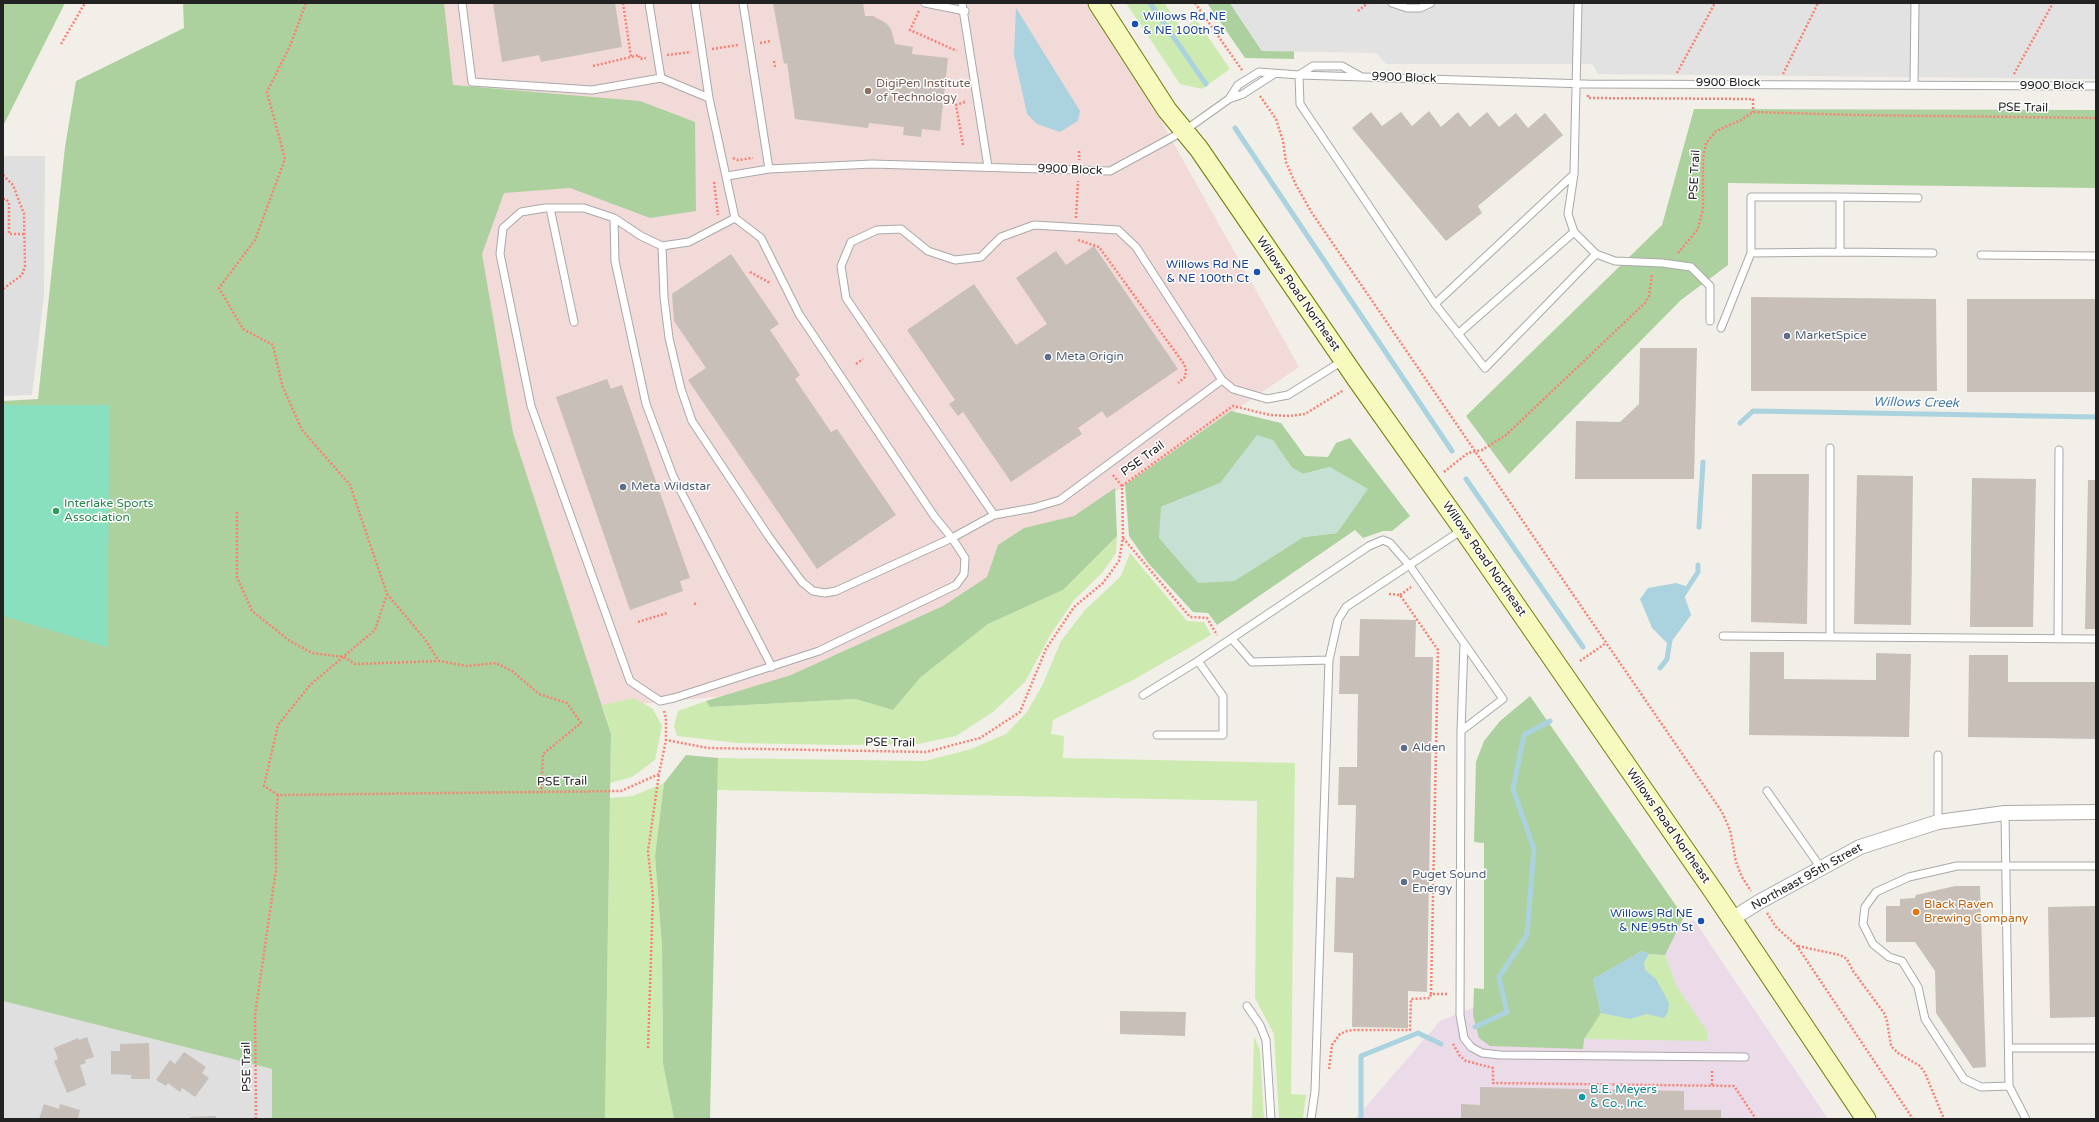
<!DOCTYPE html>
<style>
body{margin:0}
#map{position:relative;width:2099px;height:1122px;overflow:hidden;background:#f2efe9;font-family:"Varela Round",sans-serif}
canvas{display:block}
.frame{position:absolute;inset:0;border:4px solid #222;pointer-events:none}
</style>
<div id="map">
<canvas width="2099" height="1122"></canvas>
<div class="frame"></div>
</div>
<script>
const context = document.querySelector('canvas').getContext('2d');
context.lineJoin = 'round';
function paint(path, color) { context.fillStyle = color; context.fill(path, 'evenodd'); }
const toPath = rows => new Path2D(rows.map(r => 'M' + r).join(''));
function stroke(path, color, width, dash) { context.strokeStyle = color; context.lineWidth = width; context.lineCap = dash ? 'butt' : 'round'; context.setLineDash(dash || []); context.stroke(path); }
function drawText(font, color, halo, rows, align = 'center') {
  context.font = font + ' "Varela Round",sans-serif'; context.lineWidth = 3; context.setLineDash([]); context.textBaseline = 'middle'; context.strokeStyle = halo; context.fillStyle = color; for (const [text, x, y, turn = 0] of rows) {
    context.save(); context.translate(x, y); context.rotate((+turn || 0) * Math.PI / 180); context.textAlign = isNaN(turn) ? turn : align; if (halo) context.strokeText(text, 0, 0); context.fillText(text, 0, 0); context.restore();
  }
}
paint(toPath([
 [3,156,45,156,44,295,32,395,3,396],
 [3,1001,272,1069,272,1119,3,1119]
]), '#e0dfdf');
paint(toPath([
 [424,3,1095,3,1299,367,831,686,554,712]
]), '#f2dad9');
paint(toPath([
 [1694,920,1828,1119,1355,1119,1440,1021]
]), '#ebdbe8');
paint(toPath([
 [1126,3,1166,3,1165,4,1182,30,1196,19,1230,69,1202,89,1180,84],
 [1117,536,1116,553,1102,573,1074,600,1051,634,1025,682,993,712,956,736,918,744,840,745,738,743,677,736,674,726,678,711,706,701,711,707,855,699,893,710,921,677,988,624,1063,590],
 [1130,553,1187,621,1204,622,1211,635,1135,679,1053,720,1051,734,1064,736,1063,758,1295,763,1291,1094,1306,1095,1303,1119,1279,1119,1274,1034,1255,998,1257,801,717,790,718,758,925,761,971,749,1006,734,1027,712,1043,684,1061,641,1085,610,1121,576],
 [634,698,653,709,662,726,655,760,632,777,610,783,611,734,602,705],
 [664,783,655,856,662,946,663,1064,674,1119,605,1119,610,798,633,796],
 [1649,954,1665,955,1677,987,1707,1031,1708,1041,1584,1039,1601,1013,1630,1019,1647,1014,1656,979,1645,970,1644,962],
 [1254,1036,1260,1051,1264,1119,1252,1119]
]), '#cdebb0');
paint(toPath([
 [3,3,65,3,3,126],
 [183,3,444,3,453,85,640,101,695,122,696,211,650,218,570,188,504,193,482,254,513,433,611,734,605,1119,272,1119,272,1069,3,1001,3,401,38,399,65,147,76,81,184,28],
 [1207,3,1230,3,1262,51,1294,51,1294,59,1245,58],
 [1694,109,2096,110,2096,188,1728,183,1728,265,1681,300,1509,474,1466,416,1662,225],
 [1231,411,1281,423,1305,456,1328,457,1336,443,1350,438,1410,516,1392,531,1383,531,1363,538,1355,530,1217,625,1208,613,1193,612,1148,563,1129,536,1125,485],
 [1273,441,1292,468,1303,474,1330,467,1337,533,1303,537,1234,581,1161,507,1221,483],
 [1115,488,1117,536,1063,590,988,624,921,677,893,710,855,699,710,707,706,701,791,675,943,606,987,577,998,545,1024,528,1074,516],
 [1530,696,1684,917,1665,955,1649,954,1642,951,1593,979,1601,1013,1584,1039,1583,1049,1490,1046,1479,1038,1473,1015,1474,988,1484,989,1484,843,1474,842,1476,762,1484,741,1500,721],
 [686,755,718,758,710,1119,674,1119,663,1064,662,946,655,856,664,783]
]), '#add19e');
paint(toPath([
 [1257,435,1273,440,1292,468,1303,474,1330,467,1368,489,1337,533,1303,537,1234,581,1198,583,1159,538,1161,507,1220,483]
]), '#c6e0d4');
paint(toPath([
 [3,405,110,405,107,647,3,616]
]), '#88e0be');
paint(toPath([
 [1230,3,2096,3,2096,79,1598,74,1592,64,1386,64,1376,53,1262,51]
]), '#e2e2e2');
paint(toPath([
 [1016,8,1080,111,1078,121,1060,132,1037,124,1027,114,1014,55],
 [1676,583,1689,587,1685,597,1691,615,1669,645,1652,628,1640,599,1648,588],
 [1642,951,1649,954,1644,962,1645,970,1656,979,1669,1003,1668,1012,1664,1018,1647,1014,1630,1019,1601,1013,1593,979]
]), '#aad3df');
stroke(toPath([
 [1150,3,1206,84],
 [1235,128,1452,451],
 [1740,423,1753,411,2096,417],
 [1466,479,1583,647],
 [1699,527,1703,462],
 [1685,592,1698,572,1698,565],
 [1660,668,1667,659,1670,640],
 [1475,1027,1507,1012,1499,977,1527,935,1534,849,1513,789,1524,735,1550,721],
 [1361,1119,1361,1056,1418,1033,1441,1044]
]), '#aad3df', 5);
paint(toPath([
 [493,3,615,3,622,47,541,62,539,55,502,62],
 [773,3,863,3,865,16,873,16,886,23,891,29,895,44,913,47,912,54,948,58,940,131,922,129,921,137,903,135,904,127,869,123,868,128,795,119,787,63,784,64],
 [1429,111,1441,127,1458,112,1470,127,1487,112,1499,127,1516,113,1528,128,1545,113,1563,135,1478,206,1482,213,1446,241,1352,128,1371,112,1382,126,1401,112,1412,126],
 [1094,246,1178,369,1107,418,1102,411,1078,428,1082,434,1011,482,963,412,958,416,949,404,955,400,907,330,974,284,1016,345,1047,324,1016,278,1056,251,1066,265],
 [731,254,779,324,770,330,800,375,795,379,831,432,837,429,896,515,817,569,688,380,706,368,674,321,672,294],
 [1751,297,1936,299,1937,391,1751,391],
 [1967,299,2096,299,2096,392,1967,392],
 [1640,348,1697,348,1694,479,1575,479,1576,421,1620,422,1639,404],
 [607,379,611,389,622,385,690,578,680,581,683,591,630,610,556,397],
 [1752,474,1809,474,1807,624,1751,622],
 [1857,475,1913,476,1911,625,1854,624],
 [1972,478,2036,479,2033,627,1970,627],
 [2088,480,2096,480,2096,629,2085,629],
 [1360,619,1416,620,1415,657,1433,657,1427,992,1408,991,1408,1028,1352,1027,1353,953,1334,952,1336,877,1354,878,1356,805,1338,805,1339,767,1357,767,1358,694,1339,694,1340,656,1359,656],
 [1750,652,1784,652,1784,679,1876,680,1876,653,1911,654,1909,737,1749,735],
 [1969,655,2008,655,2008,682,2096,682,2096,739,1968,737],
 [1955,886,1980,886,1986,1067,1973,1068,1936,1013,1935,971,1915,942,1886,942,1886,906,1900,906,1900,899,1915,898,1916,895],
 [2096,906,2096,1017,2050,1018,2048,907],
 [1120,1011,1186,1012,1185,1036,1120,1034],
 [87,1037,94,1057,85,1060,86,1063,80,1065,86,1085,67,1093,54,1061,58,1059,54,1048,78,1038,79,1040],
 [149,1043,150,1079,131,1079,131,1075,111,1074,111,1051,120,1051,120,1044],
 [184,1052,206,1067,202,1073,209,1078,195,1097,182,1088,180,1092,168,1083,166,1086,156,1080,170,1060,175,1064],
 [1480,1087,1684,1091,1684,1110,1721,1110,1721,1119,1461,1119,1461,1104,1480,1105],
 [44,1104,59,1109,60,1104,80,1110,78,1119,39,1119],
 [216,1116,216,1119,190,1119,190,1117]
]), '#c7bfb8');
const service = toPath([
 [462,3,472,82,592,90,661,78,709,98,735,218,761,238,799,314,934,516,952,538,836,591,825,593,813,591,802,582,769,537,692,421,681,389,669,338,664,297,662,246],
 [649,3,661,78],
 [695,3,709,98],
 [743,3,769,169],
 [925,3,965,11],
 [962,3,988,167],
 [1392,3,1407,8,1420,8,1431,3],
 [1578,3,1574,174,1568,214,1574,232,1596,254,1615,261,1662,263,1691,267,1710,286,1710,321],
 [1299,75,1300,104,1435,304,1485,368,1596,254],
 [1299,75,1313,66,1342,66,1360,76],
 [1914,85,1915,3],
 [1229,99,1243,94,1274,74],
 [727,176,769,169,872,164,1110,171,1184,131,1229,99,1238,85,1259,72,1299,75,1587,84,2096,86],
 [1840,197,1918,198],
 [550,208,574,322],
 [614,218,615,261,646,404,673,476,772,667],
 [735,218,689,242,662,246,641,236,614,218,584,208,545,208,521,212,503,228,500,254,531,406,630,681,660,701,674,698,819,651,956,585,964,574,965,558,952,538,994,515,1033,508,1060,500,1222,380,1233,389,1267,399,1288,395,1344,360],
 [1840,252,1933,253],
 [1981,255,2096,256],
 [1435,304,1574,174],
 [1721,328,1751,253,1751,197,1840,197,1840,252,1751,253],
 [1458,334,1574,232],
 [994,515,846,298,841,266,851,242,877,230,901,229,928,251,955,260,981,257,1001,237,1034,225,1118,230,1136,247,1222,380],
 [1723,636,2096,639],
 [1830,637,1830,448],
 [1232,639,1252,662,1329,660],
 [2058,639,2059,450],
 [1464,644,1461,731,1460,1015,1464,1038,1471,1047,1482,1053,1500,1055,1745,1057],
 [1143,695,1198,661,1369,546,1383,540,1390,543,1410,566,1503,699,1461,731],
 [1157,735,1223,735,1223,696,1198,661],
 [1767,791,1821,868],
 [2005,813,2009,1086,2026,1119],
 [1938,822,1938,755],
 [1247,1006,1260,1025,1266,1040,1271,1119],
 [2009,1048,2096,1048],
 [2009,1086,1981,1087,1964,1079,1925,1019,1918,987,1902,961,1889,957,1873,944,1863,924,1865,907,1876,892,1909,877,1957,866,2096,866],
 [1311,1119,1315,1091,1329,660,1338,620,1346,607,1462,530]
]);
const minor = toPath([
 [1732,919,1759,902,1860,847,1938,822,2005,813,2096,812]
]);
const secondary = toPath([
 [1098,3,1167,110,1199,149,1358,381,1463,529,1714,892,1866,1119]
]);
stroke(service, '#a9a9a9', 9);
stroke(minor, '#a9a9a9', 16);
stroke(secondary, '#707d05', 21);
stroke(toPath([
 [623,3,631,57],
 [1195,3,1242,70],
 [919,11,910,30,957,51],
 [1358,11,1368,3],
 [760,43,771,41],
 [61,44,85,3],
 [712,49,738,45],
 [667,55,691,52],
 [774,61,775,67],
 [593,66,639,55,640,59,646,58],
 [1677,73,1715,3],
 [1783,74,1818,3],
 [2014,74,2053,3],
 [1588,95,1588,98,1753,99,1753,112],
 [1260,96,1276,119,1283,141,1286,162,1296,185,1312,213,1722,812,1730,830,1736,862,1742,877,1751,891],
 [963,145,956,105,965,102,964,100],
 [1079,151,1079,160],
 [733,158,738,160,753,158],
 [3,175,13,185,24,214,25,266,22,275,3,289],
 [714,182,718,215],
 [3,199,6,199,9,203,9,234,24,234],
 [1076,218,1078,181],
 [1078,240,1099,247,1184,364,1186,369,1185,377,1178,383],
 [1678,253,1698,229,1703,209,1703,159,1706,143,1716,131,1741,120,1753,112,1855,115,2096,118],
 [750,272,770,283],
 [856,364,863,359],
 [1444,472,1468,453,1482,450,1506,435,1645,303,1649,296,1652,274],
 [1113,475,1122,486],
 [237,512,237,577,252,611,290,641,312,653,344,657,355,664,439,661],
 [1123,538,1190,617,1207,618,1217,635],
 [387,594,424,638,439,661,467,666,496,663,512,671,539,694,567,703,581,723,543,754,541,792],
 [1389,594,1400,595,1438,650,1431,994,1448,994,1448,995],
 [1400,595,1411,587],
 [694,604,698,603],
 [638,622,667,613],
 [1580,661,1606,643],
 [664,711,666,718,666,740],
 [278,795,264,786,278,725,310,685,375,630,387,594,350,485,302,430,282,385,273,345,243,329,219,288,255,240,285,159,267,92,290,46,306,3],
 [1767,913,1776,927,1797,946,1913,1119],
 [1798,946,1840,955,1847,959,1853,971,1884,1013,1887,1021,1891,1046,1898,1053,1920,1066,1925,1073,1944,1119],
 [1453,1044,1460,1056,1466,1061,1493,1068,1493,1083,1734,1086,1756,1119],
 [648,1048,653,897,648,851,659,774],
 [1329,1069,1332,1045,1340,1034,1347,1031,1354,1030,1410,1030,1411,999,1430,998,1431,994],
 [1712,1071,1712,1086],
 [256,1119,255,1015,276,870,276,822,278,795,621,791,659,774,666,740,708,748,926,752,980,738,1020,712,1046,649,1074,607,1103,583,1119,561,1123,537,1122,486,1233,406,1270,415,1290,416,1305,414,1344,390]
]), '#fa8072', 2.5, [2, 2]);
stroke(service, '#fff', 7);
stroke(minor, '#fff', 14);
stroke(secondary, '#f7fabf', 19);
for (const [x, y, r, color] of [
 [1135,24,4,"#1a4fb4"],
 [868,91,4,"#8d6e63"],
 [1257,272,4,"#1a4fb4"],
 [1787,336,4,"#5c6f8a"],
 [1048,357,4,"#5c6f8a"],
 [623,487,4,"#5c6f8a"],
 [56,511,4,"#2e9e5b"],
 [1404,748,4,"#5c6f8a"],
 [1404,882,4,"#5c6f8a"],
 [1916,912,4,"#e8710a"],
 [1701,921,4,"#1a4fb4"],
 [1582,1097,4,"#0f9aa8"]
]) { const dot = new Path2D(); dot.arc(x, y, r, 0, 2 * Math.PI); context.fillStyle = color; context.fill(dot); stroke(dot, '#fff', 1.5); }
drawText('12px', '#164399', '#fff', [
 ["Willows Rd NE",1143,17,"left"],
 ["& NE 100th St",1143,31,"left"],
 ["Willows Rd NE",1249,265],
 ["& NE 100th Ct",1249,279],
 ["Willows Rd NE",1693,914],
 ["& NE 95th St",1693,928]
], 'right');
drawText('12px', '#222', '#fff', [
 ["9900 Block",1404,78,2],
 ["9900 Block",1728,83],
 ["9900 Block",2052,86],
 ["PSE Trail",2023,108,1],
 ["9900 Block",1070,170,2],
 ["PSE Trail",1695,175,-87],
 ["Willows Road Northeast",1298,294,55],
 ["PSE Trail",1143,459,-36],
 ["Willows Road Northeast",1484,559,55],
 ["PSE Trail",890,743,1],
 ["PSE Trail",562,782,-1],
 ["Willows Road Northeast",1668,826,55],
 ["Northeast 95th Street",1807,877,-29],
 ["PSE Trail",247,1067,-91]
]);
drawText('12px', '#785e54', '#fff', [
 ["DigiPen Institute",876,84],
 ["of Technology",876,98]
], 'left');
drawText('12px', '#4e5e75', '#fff', [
 ["MarketSpice",1795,336],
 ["Meta Origin",1056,357],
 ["Meta Wildstar",631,487],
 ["Alden",1412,748],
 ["Puget Sound",1412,875],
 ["Energy",1412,889]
], 'left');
drawText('12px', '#27864d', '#fff', [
 ["Interlake Sports",64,504],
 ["Association",64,518]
], 'left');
drawText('12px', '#c56008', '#fff', [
 ["Black Raven",1924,905],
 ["Brewing Company",1924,919]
], 'left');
drawText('12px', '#0d838f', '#fff', [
 ["B.E. Meyers",1590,1090],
 ["& Co., Inc.",1590,1104]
], 'left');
drawText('italic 13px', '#4a7aab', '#fff', [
 ["Willows Creek",1916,403,1]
]);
</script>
